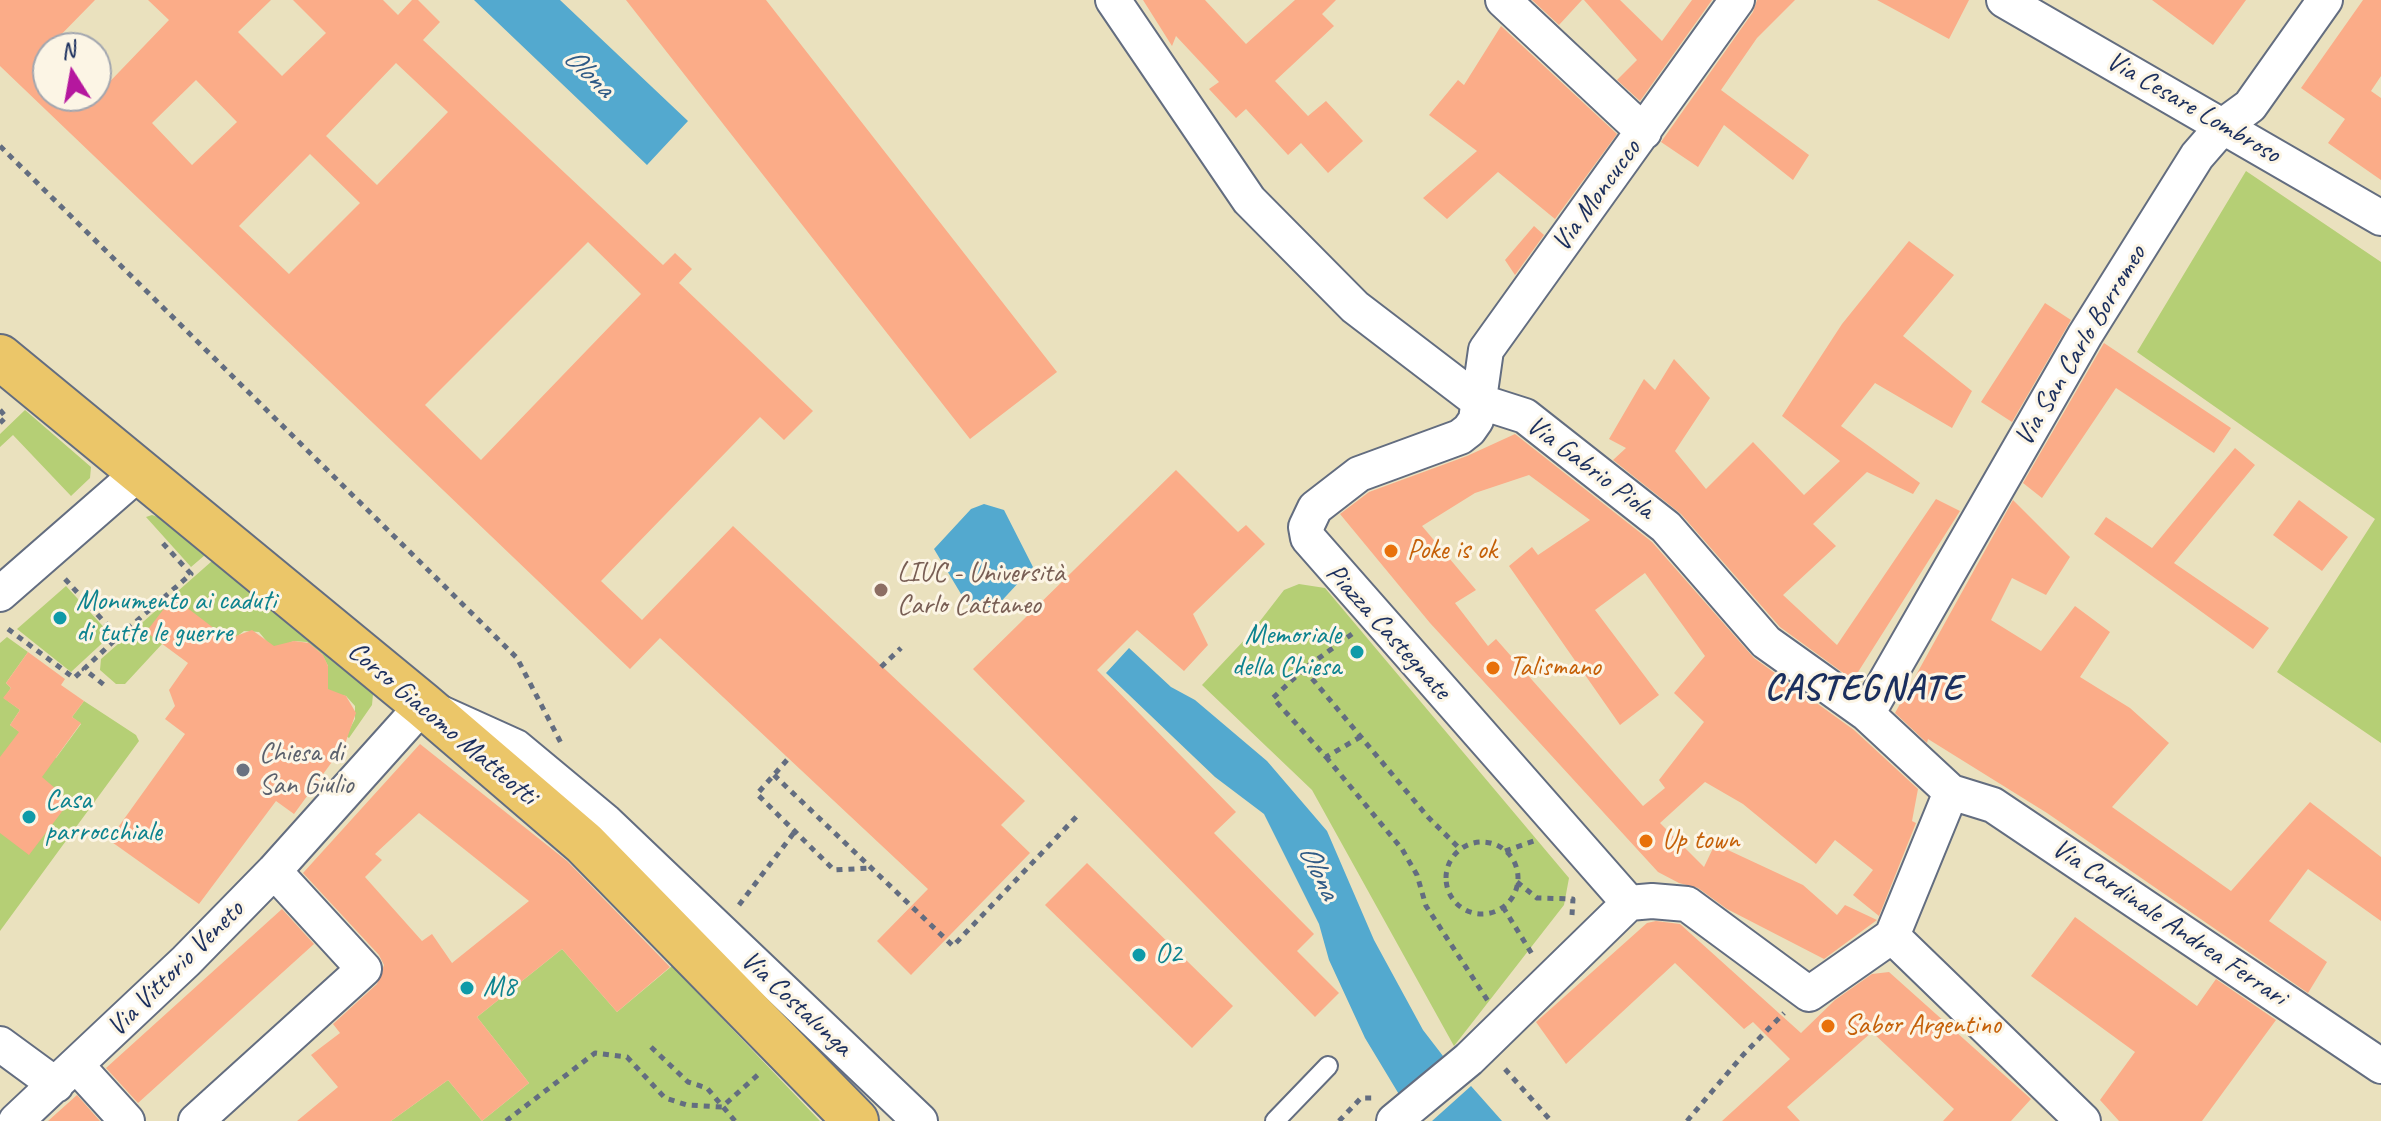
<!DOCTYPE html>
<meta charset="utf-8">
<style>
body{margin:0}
#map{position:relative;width:2381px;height:1121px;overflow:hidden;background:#eae1be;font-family:Caveat,sans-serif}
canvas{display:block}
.north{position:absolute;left:32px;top:32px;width:80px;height:80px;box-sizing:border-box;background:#fcf5e5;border:2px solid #a2a6af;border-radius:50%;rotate:349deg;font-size:22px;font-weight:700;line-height:32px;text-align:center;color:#1b2f5e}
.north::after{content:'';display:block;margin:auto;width:28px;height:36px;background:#b5179e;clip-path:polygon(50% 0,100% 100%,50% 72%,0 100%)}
</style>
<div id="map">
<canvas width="2381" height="1121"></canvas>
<div class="north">N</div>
</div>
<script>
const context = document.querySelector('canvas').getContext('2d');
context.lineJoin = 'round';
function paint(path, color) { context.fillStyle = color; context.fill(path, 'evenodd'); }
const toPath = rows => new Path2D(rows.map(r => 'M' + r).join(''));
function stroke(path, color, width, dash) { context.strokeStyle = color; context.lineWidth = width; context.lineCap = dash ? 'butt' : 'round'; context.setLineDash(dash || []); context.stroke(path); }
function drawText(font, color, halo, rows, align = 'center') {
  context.font = font + ' Caveat,sans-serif'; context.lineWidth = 6; context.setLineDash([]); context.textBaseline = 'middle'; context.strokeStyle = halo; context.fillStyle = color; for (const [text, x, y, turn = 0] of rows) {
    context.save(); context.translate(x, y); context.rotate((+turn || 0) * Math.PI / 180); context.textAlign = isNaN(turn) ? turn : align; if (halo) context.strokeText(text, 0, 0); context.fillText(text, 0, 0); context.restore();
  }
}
paint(toPath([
 [2246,171,2381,262,2381,743,2277,672,2375,519,2137,352],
 [25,410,91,467,90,478,71,496,13,435,0,447,0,434],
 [152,515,161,518,205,555,191,567,146,517],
 [212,561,373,694,372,705,349,738,346,736,355,719,355,706,346,696,324,691,328,666,322,654,307,642,294,641,273,649,259,632,244,631,231,641,162,644,125,684,116,684,100,670,101,659],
 [1299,584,1325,588,1569,878,1564,905,1454,1046,1312,790,1202,685,1250,634,1284,590],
 [66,586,111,635,71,672,17,629],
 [7,637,28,652,6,683,11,688,4,698,20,710,10,725,56,758,81,724,72,717,84,701,136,735,139,741,0,931,0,643],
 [562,949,617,1012,672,966,820,1121,391,1121,448,1080,482,1121,529,1083,477,1017]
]), '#b5cf75');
paint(toPath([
 [474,0,560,0,688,121,647,165],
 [984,504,1004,510,1033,567,995,608,979,613,967,604,934,549,971,509],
 [1129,648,1171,687,1195,700,1267,761,1327,831,1374,940,1423,1030,1443,1056,1400,1096,1365,1038,1329,960,1319,924,1264,814,1215,777,1106,673],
 [1471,1086,1502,1121,1432,1121]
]), '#53a9cf');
paint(toPath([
 [0,0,95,0,48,48,48,96,96,96,169,20,148,0,271,0,238,32,282,76,326,33,293,0,383,0,398,15,412,0,418,0,440,22,423,40,663,265,675,253,692,269,679,283,813,411,784,440,760,417,601,581,642,620,733,526,1025,801,1001,825,1030,853,911,975,877,941,928,889,660,638,630,669,0,66],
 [396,63,448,112,377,185,326,136],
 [196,80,237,122,192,165,152,123],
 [310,154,360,203,289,274,239,226],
 [588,242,641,294,481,460,425,405],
 [626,0,766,0,1057,372,970,439],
 [1143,0,1205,0,1246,44,1295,0,1336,0,1322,14,1334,26,1275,81,1308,116,1326,101,1363,141,1328,173,1301,143,1288,155,1246,109,1236,118,1209,89,1219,82,1176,36,1172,46],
 [1532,0,1582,0,1559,25],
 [1584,0,1620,0,1662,41,1692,0,1712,0,1640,101,1617,80,1637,60],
 [1757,0,1795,0,1757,38,1721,90,1809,155,1793,180,1724,125,1698,167,1661,142,1753,12],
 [1877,0,1969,0,1949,39],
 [2152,0,2246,0,2213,45],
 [2363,0,2381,0,2381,76,2371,91,2381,98,2381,180,2328,143,2345,119,2301,88],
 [1501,26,1617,134,1555,219,1498,172,1447,219,1423,198,1477,151,1429,115,1458,80,1464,85],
 [1534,226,1544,235,1515,275,1505,260],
 [1909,241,1954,275,1903,336,1972,391,1952,428,1875,383,1841,426,1920,483,1913,494,1867,472,1813,524,1836,546,1783,595,1837,645,1936,499,1960,511,1853,680,1780,627,1681,514,1613,460,1626,448,1609,439,1644,379,1655,390,1674,359,1710,398,1675,451,1706,489,1753,442,1804,495,1840,461,1782,416,1842,324],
 [2045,303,2071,320,2012,422,1981,402],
 [2104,343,2231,428,2214,453,2116,388,2042,498,2023,483],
 [1515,434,1652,542,1754,658,1854,730,1918,789,1912,821,1916,823,1879,916,1853,895,1873,870,1835,840,1816,864,1743,804,1705,782,1660,823,1704,867,1715,844,1803,885,1837,915,1845,905,1877,920,1824,959,1727,909,1698,888,1679,883,1658,872,1430,623,1340,514,1369,492,1467,456],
 [1529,475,1590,520,1538,555,1532,547,1509,566,1620,725,1659,695,1595,610,1645,573,1705,656,1674,693,1704,722,1659,780,1665,788,1643,806,1496,639,1488,646,1455,603,1476,590,1422,526,1475,493],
 [2235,448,2255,465,2174,563,2269,628,2253,649,2094,534,2106,517,2152,548],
 [1176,470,1238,532,1246,525,1265,544,1193,614,1208,645,1184,671,1137,630,1097,670,1236,812,1214,833,1314,934,1297,951,1339,993,1315,1017,973,669],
 [2013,500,2070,557,2046,595,2012,578,1991,620,2041,651,2075,606,2110,632,2080,677,2130,708,2169,743,2112,807,2231,891,2310,802,2381,857,2381,921,2308,869,2269,921,2327,962,2308,993,2047,813,1928,739,1927,743,1895,713],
 [2299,500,2348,537,2322,571,2273,535],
 [173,597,228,639,252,630,274,646,294,641,309,643,323,655,328,666,328,689,346,696,356,713,345,744,294,814,276,801,199,904,109,840,185,734,165,719,175,706,169,690,188,663,146,632],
 [28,652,65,679,61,685,84,701,72,717,81,723,42,777,70,801,29,855,0,833,0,757,19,732,10,725,20,710,3,698,11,688,6,683],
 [420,744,567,861,670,967,617,1012,562,949,477,1017,529,1083,482,1121,448,1080,391,1121,297,1121,338,1087,311,1055,340,1033,333,1024,377,984,384,965,379,955,303,873],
 [419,813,529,901,452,963,432,934,422,941,365,877,382,860,375,854],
 [1087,863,1233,1006,1192,1048,1045,905],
 [282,909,314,944,138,1103,106,1068],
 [2075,917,2197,1006,2216,979,2276,1020,2202,1121,2119,1121,2100,1100,2135,1052,2031,976],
 [1656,921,1680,924,1801,1033,1835,1000,1872,974,1889,972,2031,1099,2011,1121,1943,1121,1954,1109,1872,1032,1787,1107,1800,1121,1722,1121,1790,1059,1753,1022,1744,1029,1675,963,1566,1064,1536,1022,1647,923],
 [77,1095,100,1121,48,1121]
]), '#fbac88');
const lane = toPath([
 [1275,1121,1328,1066]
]);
const street = toPath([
 [1113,0,1249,200,1355,307,1478,401,1525,416,1666,527,1766,642,1867,714,1951,792,1993,805,2381,1066],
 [1503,0,1644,132],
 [1737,0,1486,350,1476,420,1469,430,1460,437,1359,474,1315,508,1306,527,1308,538,1629,903,1652,901,1687,904,1809,994,1892,936,1951,792],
 [2004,0,2381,218],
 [0,594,141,471],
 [1867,714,2085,335,2197,156,2224,125,2250,106,2325,0],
 [1892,936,2083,1121],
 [0,1044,56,1085],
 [77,1066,127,1121],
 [16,1121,186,961,274,871,423,705,516,747,605,821,920,1121],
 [196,1121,364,969,274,871],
 [1394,1121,1469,1059,1629,903]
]);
const primary = toPath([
 [0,357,423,705,584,843,856,1121]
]);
stroke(lane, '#636d80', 22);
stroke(street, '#636d80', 38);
stroke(primary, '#636d80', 48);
stroke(toPath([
 [0,146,517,658,561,743],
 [0,410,6,417,0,423],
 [65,579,118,637,84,669,108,688],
 [8,629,74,678,84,669],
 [1352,634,1304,669,1428,817,1461,850],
 [118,637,191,574,159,539],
 [881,667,901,648],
 [1304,669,1273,698,1326,757,1362,736],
 [1326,757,1402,849,1417,875,1426,906,1488,1001],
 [787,760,757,794,834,870,871,868],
 [774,775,953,946,1078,815],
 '1446 878a36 36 0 1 1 72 0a36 36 0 1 1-72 0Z',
 [1505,851,1534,841],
 [1517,882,1537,898,1573,899,1572,915],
 [739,905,796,830],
 [1503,907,1532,954],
 [651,1047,688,1082,707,1088,735,1121],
 [1505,1069,1551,1121],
 [506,1121,595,1053,627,1057,665,1098,687,1105,722,1107,760,1073],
 [1339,1121,1361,1098,1372,1098],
 [1687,1121,1743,1055,1784,1013]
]), '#636d80', 5, [6, 6]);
stroke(lane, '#fff', 18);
stroke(street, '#fff', 34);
stroke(primary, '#ebc669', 44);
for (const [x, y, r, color] of [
 [1391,551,8,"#e8710a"],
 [881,590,8,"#8d6e63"],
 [60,618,8,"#0f9aa8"],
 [1357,652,8,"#0f9aa8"],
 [1493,668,8,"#e8710a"],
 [243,770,8,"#6b7280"],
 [29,817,8,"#0f9aa8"],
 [1646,841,8,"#e8710a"],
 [1139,955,8,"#0f9aa8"],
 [467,988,8,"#0f9aa8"],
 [1828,1026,8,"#e8710a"]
]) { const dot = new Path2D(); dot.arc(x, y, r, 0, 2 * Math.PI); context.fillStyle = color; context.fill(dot); stroke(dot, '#fcf5e5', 3); }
drawText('28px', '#1b2f5e', '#fcf5e5', [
 ["Via Cesare Lombroso",2193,108,30],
 ["Via Moncucco",1597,196,-54],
 ["Via San Carlo Borromeo",2081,346,-59],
 ["Via Gabrio Piola",1590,468,37],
 ["Piazza Castegnate",1388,632,48],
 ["Corso Giacomo Matteotti",442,724,40],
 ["Via Cardinale Andrea Ferrari",2169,923,34],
 ["Via Vittorio Veneto",176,969,-45],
 ["Via Costalunga",796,1004,43]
]);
drawText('28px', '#c56008', '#fcf5e5', [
 ["Poke is ok",1407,551],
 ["Talismano",1509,668],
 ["Up town",1662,841],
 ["Sabor Argentino",1844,1026]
], 'left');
drawText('28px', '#785e54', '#fcf5e5', [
 ["LIUC - Università",897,574],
 ["Carlo Cattaneo",897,606]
], 'left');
drawText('28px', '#0d838f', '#fcf5e5', [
 ["Monumento ai caduti",76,602],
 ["di tutte le guerre",76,634],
 ["Memoriale",1341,636,"right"],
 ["della Chiesa",1341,668,"right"],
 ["Casa",45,801],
 ["parrocchiale",45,833],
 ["O2",1155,955],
 ["M8",483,988]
], 'left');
drawText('28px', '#5b616d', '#fcf5e5', [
 ["Chiesa di",259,754],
 ["San Giulio",259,786]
], 'left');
drawText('italic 30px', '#2f5a86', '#fcf5e5', [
 ["Olona",588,73,44],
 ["Olona",1318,872,64]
]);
context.letterSpacing = '2px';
drawText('bold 36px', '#1b2f5e', '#fcf5e5', [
 ["CASTEGNATE",1864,690]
]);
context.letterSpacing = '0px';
</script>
